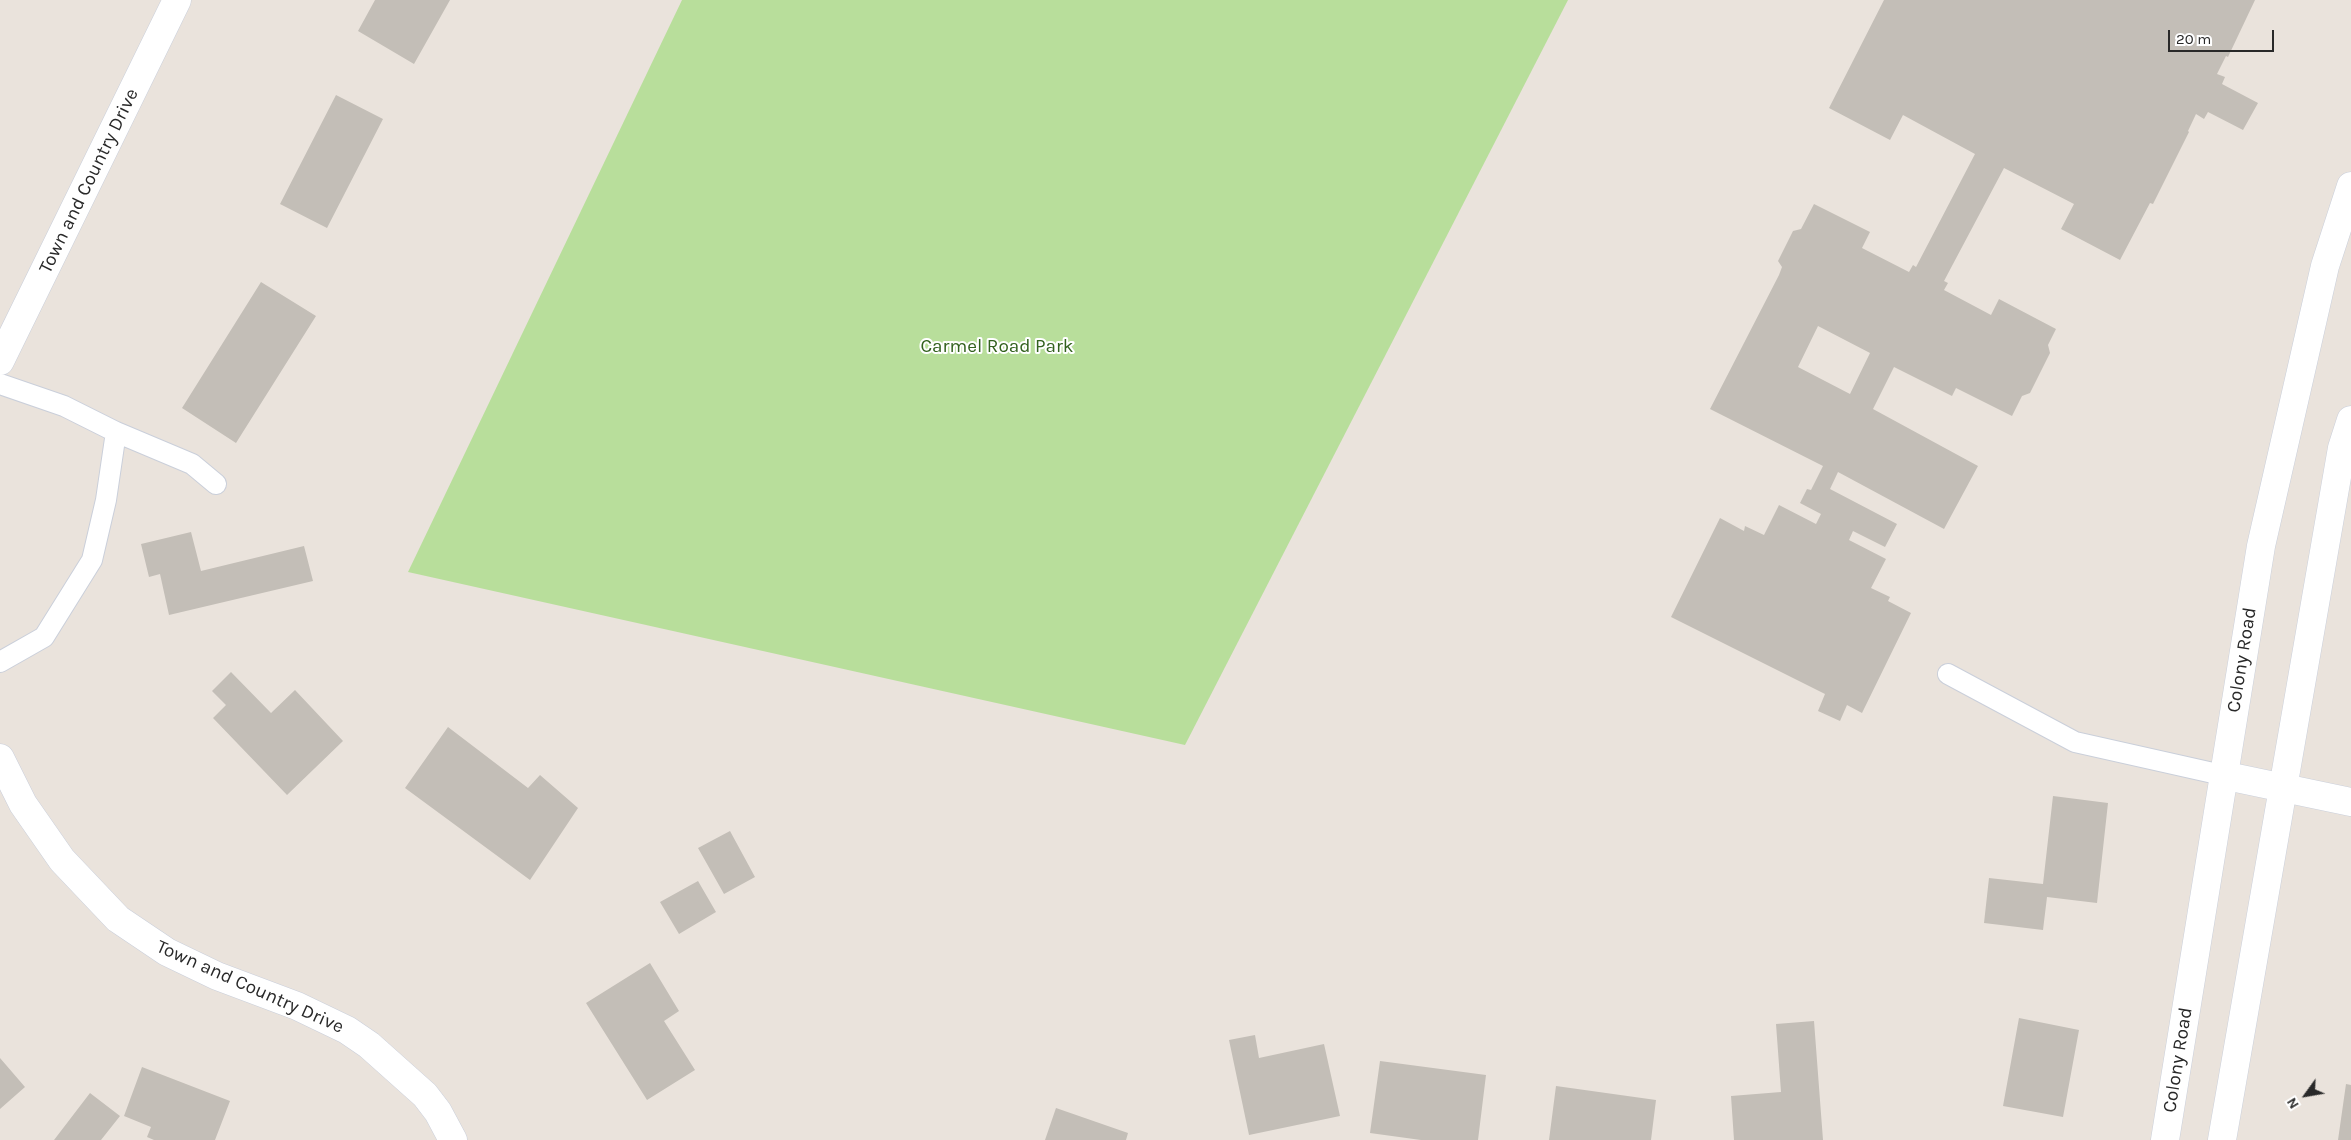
<!DOCTYPE html>
<style>
body{margin:0}
#map{position:relative;width:2351px;height:1140px;overflow:hidden;background:#eae3dc;font-family:Karla,sans-serif}
canvas{display:block}
.north{position:absolute;left:2281px;top:1070px;width:50px;height:50px;-webkit-text-stroke:4px #fff;paint-order:stroke;rotate:238deg;font-size:14px;font-weight:700;line-height:20px;text-align:center;color:#292929}
.north::after{content:'';display:block;margin:auto;width:18px;height:22px;background:#292929;clip-path:polygon(50% 0,100% 100%,50% 72%,0 100%)}
.scale{position:absolute;left:2168px;top:30px;width:106px;height:22px;box-sizing:border-box;border:2px solid #292929;border-top:0;padding-left:6px;font-size:15px;line-height:18px;white-space:nowrap;color:#292929;-webkit-text-stroke:4px #fff;paint-order:stroke}
</style>
<div id="map">
<canvas width="2351" height="1140"></canvas>
<div class="north">N</div>
<div class="scale">20 m</div>
</div>
<script>
const context = document.querySelector('canvas').getContext('2d');
context.lineJoin = 'round';
function paint(path, color) { context.fillStyle = color; context.fill(path, 'evenodd'); }
const toPath = rows => new Path2D(rows.map(r => 'M' + r).join(''));
function stroke(path, color, width, dash) { context.strokeStyle = color; context.lineWidth = width; context.lineCap = dash ? 'butt' : 'round'; context.setLineDash(dash || []); context.stroke(path); }
function drawText(font, color, halo, rows, align = 'center') {
  context.font = font + ' Karla,sans-serif'; context.lineWidth = 4; context.setLineDash([]); context.textBaseline = 'middle'; context.strokeStyle = halo; context.fillStyle = color; for (const [text, x, y, turn = 0] of rows) {
    context.save(); context.translate(x, y); context.rotate((+turn || 0) * Math.PI / 180); context.textAlign = isNaN(turn) ? turn : align; if (halo) context.strokeText(text, 0, 0); context.fillText(text, 0, 0); context.restore();
  }
}
paint(toPath([
 [682,0,1568,0,1185,745,408,572]
]), '#b8de9b');
paint(toPath([
 [375,0,450,0,414,64,358,31],
 [1884,0,2255,0,2228,57,2226,56,2217,74,2225,77,2222,84,2258,103,2243,130,2208,112,2204,119,2196,114,2188,131,2189,132,2153,204,2150,203,2120,260,2061,229,2074,204,2004,168,1944,281,1948,283,1944,290,1991,315,1999,299,2056,329,2048,345,2050,353,2030,393,2022,396,2012,416,1956,388,1952,396,1894,367,1873,409,1978,466,1944,529,1838,472,1830,489,1897,524,1885,547,1853,531,1849,540,1886,559,1871,588,1890,597,1888,601,1911,613,1862,713,1847,705,1840,721,1818,711,1825,694,1671,617,1720,518,1744,531,1745,526,1764,535,1779,505,1816,524,1821,514,1800,503,1807,489,1811,490,1823,466,1710,409,1779,275,1782,267,1778,261,1793,231,1801,229,1814,204,1870,232,1862,248,1909,272,1913,265,1916,267,1975,154,1903,115,1890,140,1829,108],
 [1818,326,1870,353,1850,394,1798,367],
 [336,95,383,119,327,228,280,204],
 [261,282,316,316,236,443,182,408],
 [191,532,201,571,304,546,313,581,169,615,160,574,149,577,141,544],
 [231,672,271,713,295,690,343,741,287,795,213,718,226,705,212,691],
 [448,727,528,788,540,775,578,808,530,880,405,788],
 [2053,796,2108,803,2097,903,2047,897,2043,930,1984,923,1989,878,2043,884],
 [730,831,755,877,724,894,698,848],
 [698,881,716,912,679,934,660,902],
 [650,963,679,1011,664,1021,695,1070,647,1100,586,1003],
 [2019,1018,2079,1030,2063,1117,2003,1106],
 [1814,1021,1823,1140,1734,1140,1731,1096,1781,1092,1776,1024],
 [1255,1035,1259,1058,1324,1044,1340,1116,1249,1135,1229,1040],
 [0,1058,25,1087,0,1109],
 [1380,1061,1486,1075,1478,1140,1421,1140,1370,1133],
 [142,1067,230,1101,215,1140,154,1140,147,1137,151,1127,124,1116],
 [2346,1084,2351,1085,2351,1140,2338,1140],
 [1556,1086,1656,1100,1651,1140,1549,1140],
 [90,1093,120,1116,101,1140,54,1140],
 [1056,1108,1128,1133,1126,1140,1045,1140]
]), '#c3beb7');
const service = toPath([
 [0,384,64,406,116,432,192,464,216,484],
 [0,662,44,637,92,560,106,500,116,432],
 [1948,674,2075,742,2222,775]
]);
const minor = toPath([
 [0,361,177,0],
 [0,758,23,804,62,860,118,919,167,952,217,976,297,1006,347,1030,369,1045,425,1095,438,1112,453,1140],
 [2222,775,2351,802]
]);
const secondary = toPath([
 [2165,1140,2261,546,2325,266,2351,186],
 [2222,1140,2342,448,2351,420]
]);
stroke(service, '#cacfda', 22);
stroke(minor, '#cacfda', 29);
stroke(secondary, '#cacfda', 29);
stroke(service, '#fff', 20);
stroke(minor, '#fff', 28);
stroke(secondary, '#fff', 28);
drawText('19px', '#292929', '#fff', [
 ["Town and Country Drive",89,181,-64],
 ["Colony Road",2242,660,-81],
 ["Town and Country Drive",250,987,24],
 ["Colony Road",2178,1060,-81]
]);
drawText('19px', '#32611e', '#fff', [
 ["Carmel Road Park",997,347]
]);
</script>
